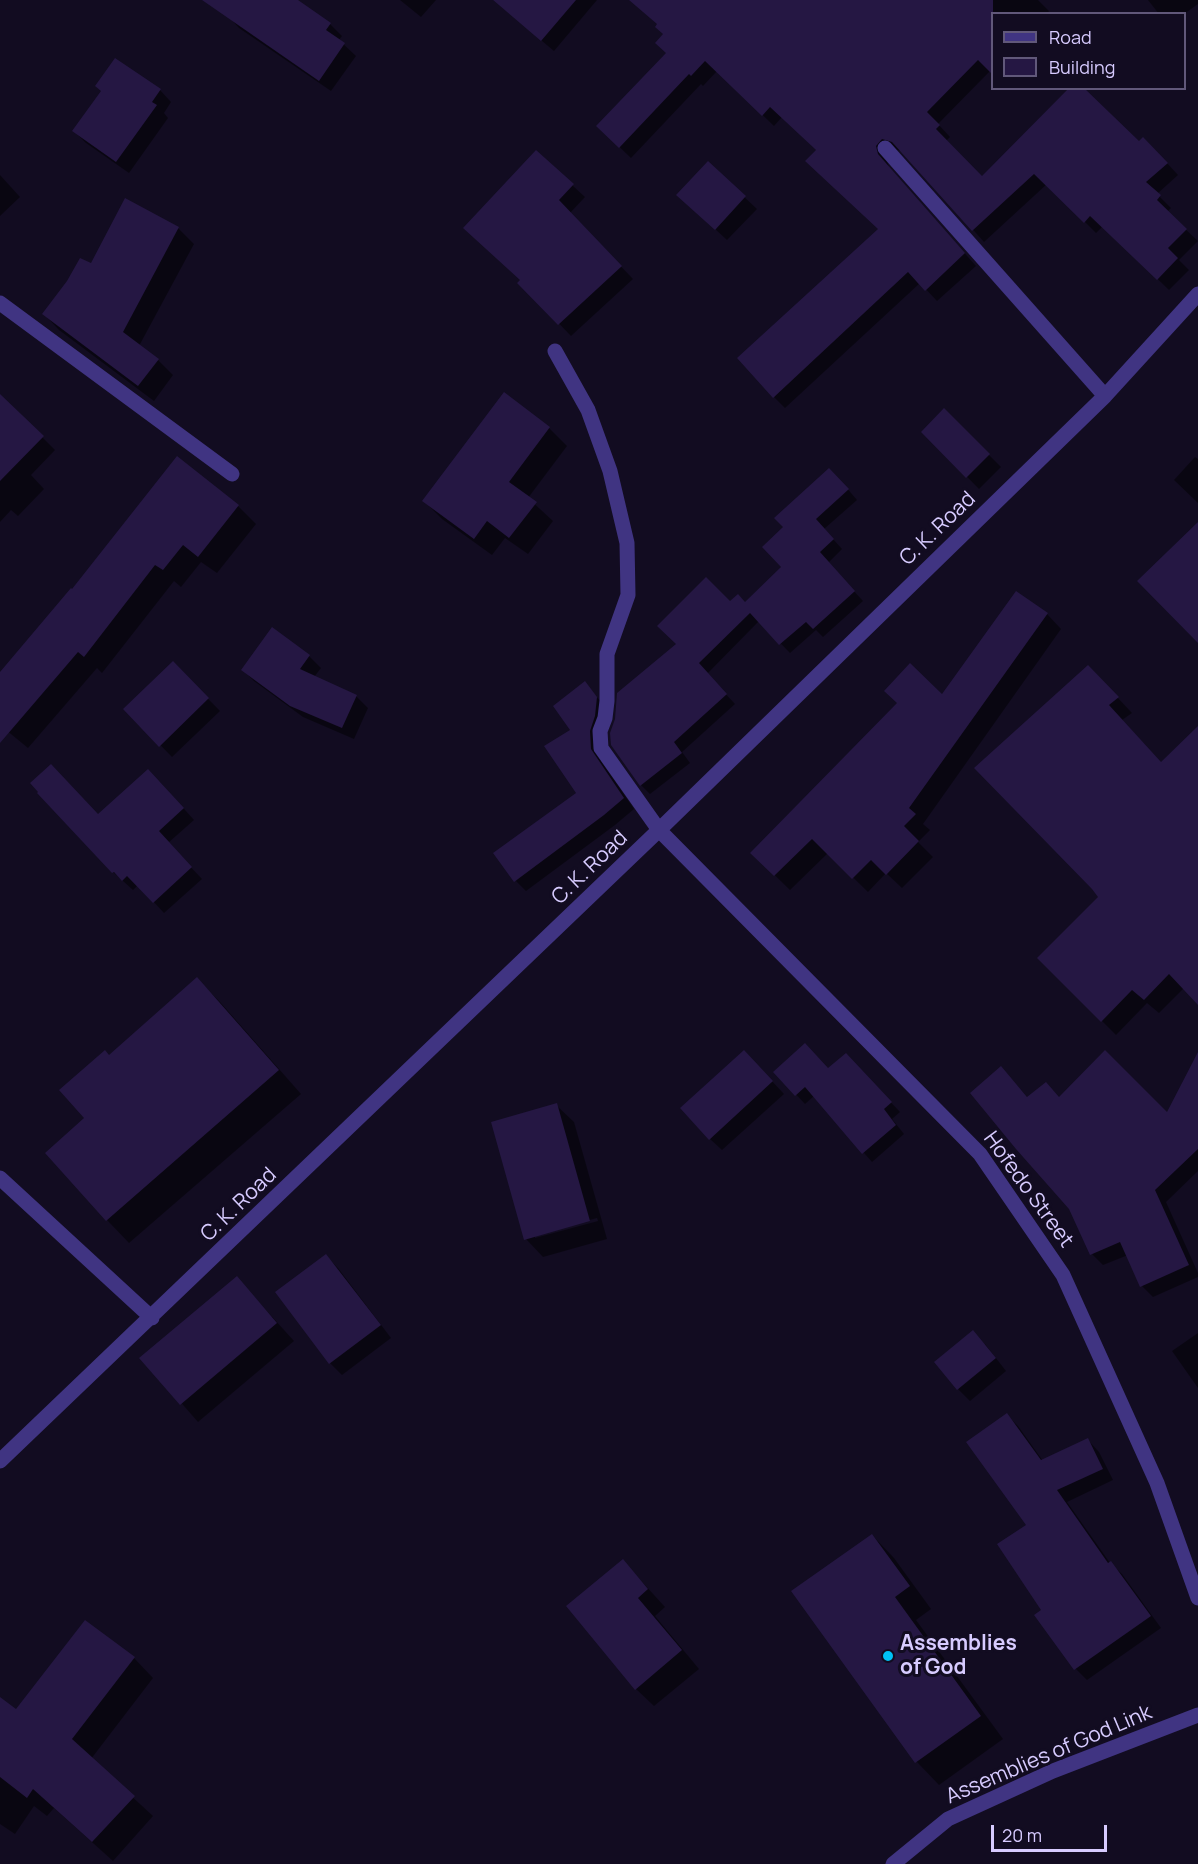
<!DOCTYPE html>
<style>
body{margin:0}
#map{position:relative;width:1198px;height:1864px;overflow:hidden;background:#120c21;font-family:Manrope,sans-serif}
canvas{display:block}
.legend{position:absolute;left:991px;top:12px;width:195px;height:78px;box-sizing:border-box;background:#120c21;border:2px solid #61587a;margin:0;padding:8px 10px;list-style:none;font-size:18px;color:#d7cbff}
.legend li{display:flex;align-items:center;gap:12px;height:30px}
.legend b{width:30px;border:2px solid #61587a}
.scale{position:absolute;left:991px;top:1825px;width:116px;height:27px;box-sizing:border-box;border:3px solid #d7cbff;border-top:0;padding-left:8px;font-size:18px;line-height:21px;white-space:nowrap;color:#d7cbff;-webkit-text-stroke:4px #120c21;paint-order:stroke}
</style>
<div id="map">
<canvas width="1198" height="1864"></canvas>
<ul class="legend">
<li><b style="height:8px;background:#403482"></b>Road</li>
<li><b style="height:16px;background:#251743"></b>Building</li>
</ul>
<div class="scale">20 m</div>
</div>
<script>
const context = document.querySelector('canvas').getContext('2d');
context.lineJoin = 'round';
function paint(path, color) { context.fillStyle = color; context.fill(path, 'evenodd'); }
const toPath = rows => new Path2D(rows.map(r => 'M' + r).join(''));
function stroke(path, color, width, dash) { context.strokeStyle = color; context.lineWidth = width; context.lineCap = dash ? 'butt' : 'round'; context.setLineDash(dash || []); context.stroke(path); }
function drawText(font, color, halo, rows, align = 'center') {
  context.font = font + ' Manrope,sans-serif'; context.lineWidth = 6; context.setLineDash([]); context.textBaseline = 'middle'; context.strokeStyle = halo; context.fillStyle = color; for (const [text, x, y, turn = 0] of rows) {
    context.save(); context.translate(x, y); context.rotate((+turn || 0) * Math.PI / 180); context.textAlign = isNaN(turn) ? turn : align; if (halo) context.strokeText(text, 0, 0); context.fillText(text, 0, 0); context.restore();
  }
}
paint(toPath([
 [239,0,295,0,330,24,342,36,339,40,356,56,331,91,239,28,228,16],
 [400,0,436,0,421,17],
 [493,0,597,0,554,51],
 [630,0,1038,0,1049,11,1047,14,992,14,990,71,938,124,950,137,946,141,982,178,1139,143,1155,150,1178,175,1157,194,1171,208,1167,212,1198,241,1179,260,1189,270,1169,290,1103,226,1096,233,1047,184,984,242,904,152,894,149,886,157,889,168,976,266,937,301,920,283,785,408,774,397,880,229,817,151,782,117,774,126,717,71,703,86,701,84,631,158,609,137,667,54,665,35,659,25],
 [1148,0,1198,0,1198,4,1184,14,1159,14],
 [160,90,171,102,164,113,168,118,129,173,86,143,74,131],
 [536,152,585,197,570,213,633,279,571,336,520,283,522,280],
 [708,163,757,209,727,240,690,206],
 [0,175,20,197,0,216],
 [126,200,179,229,194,244,139,346,158,360,173,375,154,401,59,330,44,314,91,265],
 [504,394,549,428,567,446,528,498,553,521,528,554,505,538,492,555,442,519,424,501],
 [5,400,55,450,31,475,44,489,18,516,11,510,0,522,0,405],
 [944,410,1001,467,979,489,923,432],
 [1195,457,1198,459,1198,503,1174,480],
 [839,479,857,500,824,529,842,549,828,563,863,601,823,637,816,630,790,653,759,621,707,674,735,704,682,752,690,763,650,794,641,785,612,744,729,603,745,603,783,567],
 [238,506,256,524,217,573,201,562,181,587,174,581,102,673,97,668,28,748,0,725,0,674],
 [1047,614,1061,629,923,824,930,830,918,842,933,857,902,888,886,873,868,892,828,853,790,890,752,853,943,696],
 [273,629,309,656,321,668,314,677,356,696,368,708,354,739,303,717,254,681,243,670],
 [173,663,220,711,172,757,125,709],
 [1102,681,1132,713,1122,720,1162,764,1198,728,1198,1002,1184,988,1159,1013,1147,1003,1116,1035,1039,958,1100,897],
 [585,683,607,709,601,761,634,809,615,825,526,891,516,881,578,794,572,730],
 [159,781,194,820,168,843,202,879,164,913,138,885,133,890,113,872,98,816],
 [197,979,220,1002,301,1094,129,1243,107,1220,87,1119,109,1056],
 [846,1055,900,1112,892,1119,904,1134,872,1162,814,1096,805,1104,775,1072,829,1070],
 [1198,1056,1198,1171,1166,1202,1198,1273,1198,1277,1153,1297,1142,1286,1128,1255,1103,1265,1092,1254,1012,1080,1028,1098,1060,1098,1167,1115],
 [756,1064,784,1094,722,1150,710,1139],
 [556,1105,574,1122,607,1239,543,1257,526,1239],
 [597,1218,598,1221,535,1238,535,1235],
 [326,1256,338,1268,391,1338,342,1375,330,1363],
 [237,1278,294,1341,198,1422,142,1358],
 [1198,1333,1198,1388,1172,1351],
 [985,1344,1006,1371,970,1401,958,1389],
 [1007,1415,1018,1426,1043,1461,1088,1440,1099,1452,1113,1480,1067,1502,1110,1563,1122,1574,1161,1628,1087,1680,1076,1669,1037,1615,1043,1610],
 [872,1535,894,1558,931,1609,916,1620,1003,1739,939,1785,917,1762,793,1592],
 [623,1561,665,1607,655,1616,699,1669,654,1706,636,1689],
 [134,1658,153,1678,91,1759,153,1816,113,1861,54,1808,47,1816,34,1806,15,1834,0,1824,0,1699,16,1712]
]), '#0007');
paint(toPath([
 [202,0,298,0,331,23,326,30,345,43,319,81],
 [493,0,576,0,541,41],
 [629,0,993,0,993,75,978,60,927,112,940,125,936,129,982,176,1069,88,1084,88,1139,141,1143,137,1168,163,1146,182,1161,195,1157,200,1187,229,1168,248,1178,258,1157,280,1090,216,1084,223,1034,174,972,231,892,142,882,139,876,146,878,154,965,253,925,291,908,272,773,398,737,358,878,229,805,161,816,150,770,107,762,116,705,61,691,76,689,74,619,148,596,126,666,53,655,43,663,34,655,27,657,24],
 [115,58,161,89,152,102,157,105,116,162,72,131,101,91,95,86],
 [536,150,574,184,559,200,622,266,558,325,517,283,520,280,463,228],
 [708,161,746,196,715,230,676,195],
 [125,198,179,227,123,332,159,359,138,386,42,314,67,281,80,258,91,263],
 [504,392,550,427,509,482,537,502,509,538,487,521,474,539,422,501],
 [0,394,44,436,0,481],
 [944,408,990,454,966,478,921,432],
 [177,456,239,505,198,557,183,545,163,570,155,565,84,657,78,652,0,743,0,672,71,588,72,589],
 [829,468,849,489,816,519,834,539,820,552,855,591,813,629,806,622,779,645,750,613,699,663,727,694,674,742,682,753,640,786,611,745,610,733,615,719,617,693,676,644,657,626,706,577,730,601,738,594,745,602,781,567,762,547,783,527,774,518],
 [1198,522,1198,643,1137,581],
 [1016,591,1048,613,909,808,916,814,904,826,919,841,886,875,871,860,852,879,812,839,774,876,750,853,897,703,884,691,910,663,942,694],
 [272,627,310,655,300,669,357,695,342,728,290,706,241,670],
 [173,661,209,698,159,747,123,709],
 [1088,665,1119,697,1109,705,1161,762,1198,726,1198,1005,1169,974,1144,1000,1132,990,1101,1022,1037,958,1098,897,1092,889,974,768],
 [585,681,597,697,595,716,590,731,591,749,624,798,604,815,514,882,493,853,576,793,544,746,570,730,553,706],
 [51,764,98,814,148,769,184,808,159,831,192,867,153,903,127,876,122,881,114,872,112,873,37,793,38,792,30,783],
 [197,977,279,1070,106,1221,45,1153,84,1118,59,1090,105,1050,109,1055],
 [805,1043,828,1068,846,1053,892,1102,884,1109,896,1125,862,1154,805,1087,795,1096,773,1072],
 [744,1050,773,1081,709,1140,680,1108],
 [1105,1050,1167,1112,1198,1052,1198,1149,1155,1190,1189,1265,1140,1287,1120,1242,1090,1255,1069,1209,1016,1149,970,1093,1001,1066,1027,1097,1046,1082,1059,1097],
 [557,1103,590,1221,524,1240,491,1122],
 [326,1254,381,1325,329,1364,275,1292],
 [237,1276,277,1323,180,1405,139,1358],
 [973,1330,996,1358,957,1390,934,1362],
 [1007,1413,1041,1460,1088,1438,1103,1469,1057,1490,1108,1563,1111,1561,1151,1616,1074,1670,1034,1615,1041,1610,997,1544,1026,1525,966,1442],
 [872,1534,910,1586,895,1597,981,1716,915,1763,791,1591],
 [623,1559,648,1589,638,1598,682,1650,635,1690,566,1606],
 [85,1620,135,1657,72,1739,135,1796,92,1842,33,1789,27,1798,0,1777,0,1697,16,1709]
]), '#251743');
stroke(toPath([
 [885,148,1105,396],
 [0,303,232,474],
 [555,351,588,410,610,471,627,543,628,595,607,654,607,701,605,718,600,731,601,748,659,830,980,1154,1063,1275,1157,1483,1198,1598],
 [0,1178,152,1318],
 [0,1461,659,830,1105,396,1198,294],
 [893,1864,948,1819,1053,1771,1198,1715]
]), '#403482', 15);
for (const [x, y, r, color] of [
 [888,1656,6,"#00c1f6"]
]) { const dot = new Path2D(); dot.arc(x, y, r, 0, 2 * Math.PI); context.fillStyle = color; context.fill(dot); stroke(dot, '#120c21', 2); }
drawText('21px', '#d7cbff', '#120c21', [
 ["C. K. Road",938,529,-44],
 ["C. K. Road",590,868,-44],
 ["Hofedo Street",1028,1190,54],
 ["C. K. Road",239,1205,-44],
 ["Assemblies of God Link",1049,1755,-23]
]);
drawText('bold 21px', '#d7cbff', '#120c21', [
 ["Assemblies",900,1644],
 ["of God",900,1668]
], 'left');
</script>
